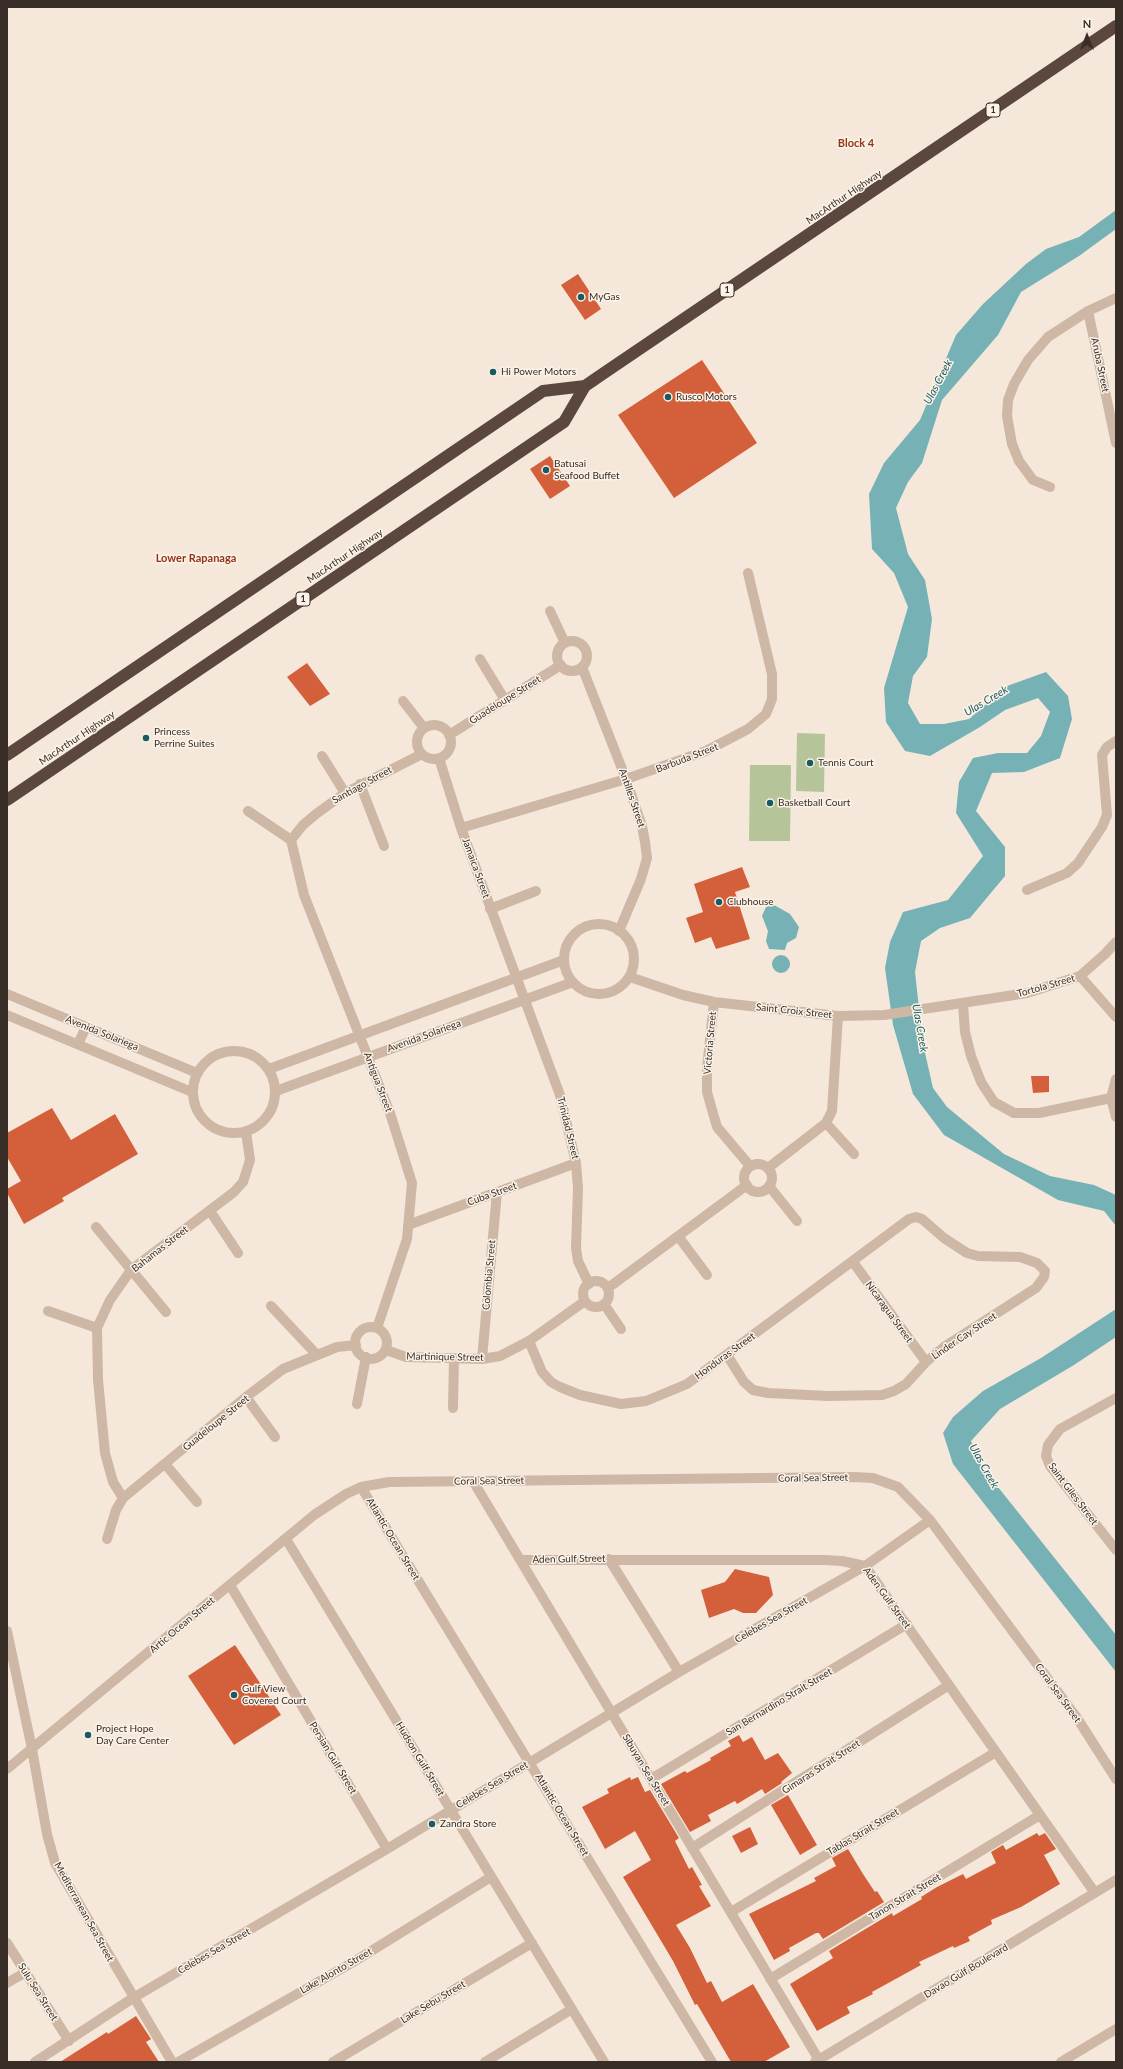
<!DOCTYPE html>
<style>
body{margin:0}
#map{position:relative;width:1123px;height:2069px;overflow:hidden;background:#f5e8db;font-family:Lato,sans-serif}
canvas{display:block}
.frame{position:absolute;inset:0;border:8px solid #392d27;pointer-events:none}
.north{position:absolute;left:1067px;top:16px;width:40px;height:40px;-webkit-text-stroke:3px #fcf3e8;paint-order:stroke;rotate:0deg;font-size:11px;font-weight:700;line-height:16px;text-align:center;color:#392d27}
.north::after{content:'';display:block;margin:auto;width:14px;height:18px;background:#392d27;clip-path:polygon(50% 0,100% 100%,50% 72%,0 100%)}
</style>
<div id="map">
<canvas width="1123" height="2069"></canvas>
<div class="frame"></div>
<div class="north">N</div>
</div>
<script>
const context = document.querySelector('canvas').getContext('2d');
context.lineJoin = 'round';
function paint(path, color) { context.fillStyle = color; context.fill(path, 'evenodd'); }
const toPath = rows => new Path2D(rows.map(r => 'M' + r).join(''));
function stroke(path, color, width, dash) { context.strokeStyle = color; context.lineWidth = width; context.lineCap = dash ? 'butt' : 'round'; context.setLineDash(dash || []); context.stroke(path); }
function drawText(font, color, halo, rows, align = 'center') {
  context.font = font + ' Lato,sans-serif'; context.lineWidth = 3; context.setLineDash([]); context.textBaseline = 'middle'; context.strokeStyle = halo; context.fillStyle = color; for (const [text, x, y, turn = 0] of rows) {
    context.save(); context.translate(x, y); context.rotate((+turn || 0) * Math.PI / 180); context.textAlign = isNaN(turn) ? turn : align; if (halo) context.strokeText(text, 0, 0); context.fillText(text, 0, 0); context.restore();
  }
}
paint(toPath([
 [797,733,825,734,824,792,796,791],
 [750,765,791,765,790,841,749,841]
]), '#b6c599');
paint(toPath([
 [1116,210,1116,229,1079,256,1021,292,998,335,942,400,922,463,908,482,896,508,908,554,925,580,932,619,927,657,913,676,908,703,920,724,944,724,969,719,1007,686,1046,672,1068,696,1072,719,1060,758,1024,772,992,773,976,811,1005,847,1005,876,970,918,940,928,921,941,915,972,923,1044,933,1088,947,1107,1004,1154,1050,1176,1094,1185,1116,1195,1116,1226,1104,1211,1058,1200,944,1135,913,1094,893,1025,885,968,890,942,903,912,948,900,983,856,956,813,959,782,973,758,998,753,1027,753,1041,736,1050,712,1038,698,1005,710,980,727,930,756,905,751,886,722,884,688,908,607,894,573,872,549,869,494,884,463,920,420,956,335,983,304,1026,264,1046,249,1079,237],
 [774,905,790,914,799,927,796,938,787,943,785,950,769,949,766,941,768,931,762,916,766,907],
 '772 964a9 9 0 1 1 18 0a9 9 0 1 1-18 0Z',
 [1116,1309,1116,1337,1074,1365,1000,1409,971,1441,982,1467,1116,1635,1116,1672,953,1464,943,1433,953,1417,983,1391,1041,1358]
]), '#76b2b5');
paint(toPath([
 [578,274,601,309,585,320,561,285],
 [702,360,757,443,674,498,618,415],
 [550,456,570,486,550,499,530,469],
 [307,663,330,694,310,706,287,677],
 [742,867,750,887,735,892,750,939,716,949,711,937,695,943,686,918,703,912,694,884],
 [1031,1076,1049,1076,1049,1092,1033,1093],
 [52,1108,71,1140,115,1114,138,1154,62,1198,64,1201,24,1224,7,1193,7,1189,21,1181,7,1157,7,1133],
 [735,1569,769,1577,773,1595,756,1613,743,1613,734,1609,709,1618,701,1590,725,1582],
 [235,1645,281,1715,234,1745,188,1676],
 [739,1735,743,1742,752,1737,765,1760,778,1753,792,1773,781,1782,782,1783,765,1794,762,1789,737,1804,735,1801,708,1815,711,1821,690,1832,661,1784,685,1771,687,1773,711,1760,710,1758,731,1746,728,1741],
 [630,1777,631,1780,638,1777,645,1792,650,1790,679,1838,675,1841,689,1869,692,1867,702,1885,699,1886,711,1906,676,1925,690,1948,707,1983,711,1981,722,2002,753,1984,790,2047,764,2062,731,2062,697,2004,695,2005,673,1961,623,1877,651,1860,635,1831,605,1849,582,1807,609,1793,607,1789],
 [788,1795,817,1845,800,1855,771,1805],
 [750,1827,758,1844,741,1853,732,1836],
 [1037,1833,1039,1836,1045,1833,1056,1849,1044,1855,1060,1884,1021,1907,991,1920,992,1924,968,1937,970,1941,954,1948,953,1946,919,1962,921,1965,872,1992,873,1994,847,2007,850,2013,817,2031,790,1984,833,1958,829,1951,892,1913,893,1916,922,1899,921,1897,937,1887,963,1874,966,1879,996,1863,991,1852,1003,1845,1006,1850],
 [848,1849,863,1874,875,1892,877,1891,884,1902,823,1939,819,1933,816,1933,789,1948,790,1951,774,1960,749,1914,816,1881,814,1878,836,1866,832,1858],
 [136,2016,151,2039,146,2042,159,2062,60,2062,107,2032,108,2034]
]), '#d3603a');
stroke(toPath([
 [1088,311,1116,443],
 [1050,487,1033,480,1019,461,1012,444,1007,416,1008,400,1014,384,1028,360,1048,337,1088,311,1116,298],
 [550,611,565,643],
 '557 656a15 15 0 1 1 30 0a15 15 0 1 1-30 0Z',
 [480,659,505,700],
 [582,667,626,779,642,826,645,842,647,858,641,879,619,931],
 [403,701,424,728],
 '417 742a17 17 0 1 1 34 0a17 17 0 1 1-34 0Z',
 [449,735,561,665],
 [322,756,345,793],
 [439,758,461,828,560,1095,576,1163,578,1188,576,1248,578,1261,589,1284],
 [360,784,384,846],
 [248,811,291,840],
 [461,828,626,779,706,751,748,729,766,714,772,699,772,674,748,573],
 [291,840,304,895,390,1113,412,1183,407,1239,377,1328],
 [291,840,303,825,316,814,345,793,422,754],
 [1027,890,1067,873,1078,863,1102,827,1107,815,1102,755,1107,747,1116,741],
 [490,909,536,891],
 '564 959a35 35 0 1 1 70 0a35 35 0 1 1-70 0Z',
 [1080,976,1116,1017],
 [630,977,683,995,714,1002,838,1016,884,1015,1027,993,1080,976,1105,954,1116,942],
 [7,994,197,1073],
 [714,1002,707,1068,707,1092,717,1127,750,1166],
 [963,1004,965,1032,971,1056,981,1082,994,1102,1014,1113,1039,1113,1111,1098],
 [7,1015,192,1092],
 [78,1044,86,1027],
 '193 1092a41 41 0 1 1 82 0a41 41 0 1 1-82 0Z',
 [269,1069,564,960],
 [1116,1079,1111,1098,1116,1117],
 [276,1091,573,982],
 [826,1123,854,1154],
 '744 1178a14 14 0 1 1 28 0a14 14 0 1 1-28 0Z',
 [768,1168,826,1123,832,1111,838,1016],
 [769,1186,797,1221],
 [210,1211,238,1253],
 [408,1225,576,1163],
 [96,1227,166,1312],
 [678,1236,707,1275],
 [853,1262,926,1362],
 '583 1294a13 13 0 1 1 26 0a13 13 0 1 1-26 0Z',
 [608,1288,747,1185],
 [604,1304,621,1329],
 [271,1306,317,1355],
 [48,1311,97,1328],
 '355 1343a16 16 0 1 1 32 0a16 16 0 1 1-32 0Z',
 [529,1341,542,1372,551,1382,560,1387,580,1395,621,1404,646,1401,687,1384,909,1219,916,1217,922,1219,944,1238,967,1253,978,1256,1020,1257,1037,1263,1045,1271,1044,1277,1036,1288,944,1347,926,1362,906,1384,894,1391,882,1395,828,1396,768,1393,753,1390,744,1382,727,1355],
 [386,1350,406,1357,482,1359,500,1356,529,1341,585,1301],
 [482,1359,497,1192],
 [246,1397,275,1437],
 [1116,1398,1060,1429,1048,1445,1046,1456,1050,1466,1116,1550],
 [357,1404,366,1357],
 [453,1408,454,1359],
 [165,1464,197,1502],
 [473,1481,819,2060],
 [361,1487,712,2062],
 [123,1498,113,1482,105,1453,98,1380,97,1328,110,1300,131,1270,234,1192,243,1182,250,1160,246,1132],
 [107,1539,116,1510,123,1498,246,1397,283,1369,337,1347,356,1345],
 [286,1539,604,2062],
 [609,1559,679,1672],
 [520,1560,825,1560,842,1561,865,1566,1095,1893],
 [230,1585,387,1849],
 [7,1631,32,1749,47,1834,55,1863,172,2062],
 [7,1769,314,1515,346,1494,361,1487,389,1482,854,1477,873,1478,898,1487,930,1520,1077,1718,1116,1779],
 [651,1779,907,1624],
 [692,1848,949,1685],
 [731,1912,996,1752],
 [7,1943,69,2041],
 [770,1979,1040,1815],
 [7,1983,26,1972],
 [35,2062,133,1998,387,1849,679,1672,865,1566,930,1520],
 [178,2062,355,1961,491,1877],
 [333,2062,532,1943],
 [485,2062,572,2009],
 [815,2062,1116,1880],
 [1061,2062,1116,2029]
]), '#ceb8a5', 10);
stroke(toPath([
 [7,755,543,391,585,386],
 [7,800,564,422,585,386,604,373,1116,26]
]), '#5b473d', 12);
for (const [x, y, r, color] of [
 [581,297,4,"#185b60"],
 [493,372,4,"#185b60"],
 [668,397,4,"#185b60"],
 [546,470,4,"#185b60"],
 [146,738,4,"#185b60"],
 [810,763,4,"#185b60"],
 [770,803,4,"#185b60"],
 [719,902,4,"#185b60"],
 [234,1695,4,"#185b60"],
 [88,1735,4,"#185b60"],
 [432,1824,4,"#185b60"]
]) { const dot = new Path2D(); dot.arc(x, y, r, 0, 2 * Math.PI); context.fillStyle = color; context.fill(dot); stroke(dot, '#fcf3e8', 1.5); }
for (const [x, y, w] of [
 [993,110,14],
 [727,290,14],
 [303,599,14]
]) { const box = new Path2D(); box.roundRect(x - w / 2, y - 7, w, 14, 3); context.fillStyle = '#fcf3e8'; context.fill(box); stroke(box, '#392d27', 1); }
drawText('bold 9px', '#392d27', null, [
 ["1",993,110],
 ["1",727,290],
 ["1",303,599]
]);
drawText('10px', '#392d27', '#fcf3e8', [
 ["MacArthur Highway",844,197,-34],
 ["Aruba Street",1100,365,78],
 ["MacArthur Highway",345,556,-34],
 ["Guadeloupe Street",505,700,-32],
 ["MacArthur Highway",77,738,-34],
 ["Barbuda Street",687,758,-21],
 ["Santiago Street",362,785,-29],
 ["Antilles Street",632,798,71],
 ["Jamaica Street",476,868,70],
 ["Tortola Street",1046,986,-16],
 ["Saint Croix Street",794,1011,6],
 ["Avenida Solariega",102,1033,22],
 ["Avenida Solariega",424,1036,-20],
 ["Victoria Street",710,1043,-85],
 ["Antigua Street",378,1082,69],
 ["Trinidad Street",568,1128,76],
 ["Cuba Street",492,1194,-20],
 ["Bahamas Street",160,1249,-38],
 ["Colombia Street",489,1275,-85],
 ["Nicaragua Street",889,1312,54],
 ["Linder Cay Street",964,1336,-34],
 ["Honduras Street",725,1356,-36],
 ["Martinique Street",445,1357,1],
 ["Guadeloupe Street",216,1423,-39],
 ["Coral Sea Street",813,1478,-1],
 ["Coral Sea Street",489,1481,-1],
 ["Saint Giles Street",1073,1494,53],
 ["Atlantic Ocean Street",393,1539,59],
 ["Aden Gulf Street",569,1559,-1],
 ["Aden Gulf Street",887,1598,54],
 ["Celebes Sea Street",771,1620,-30],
 ["Artic Ocean Street",182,1625,-40],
 ["Coral Sea Street",1058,1693,54],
 ["San Bernardino Strait Street",779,1702,-31],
 ["Persian Gulf Street",333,1758,59],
 ["Hudson Gulf Street",420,1759,59],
 ["Gimaras Strait Street",821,1767,-33],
 ["Sibuyan Sea Street",646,1770,59],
 ["Celebes Sea Street",492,1785,-31],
 ["Atlantic Ocean Street",562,1815,59],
 ["Tablas Strait Street",863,1832,-31],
 ["Tanon Strait Street",905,1897,-31],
 ["Mediterranean Sea Street",84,1912,61],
 ["Celebes Sea Street",214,1951,-30],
 ["Lake Alonto Street",336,1971,-30],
 ["Davao Gulf Boulevard",966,1971,-31],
 ["Sulu Sea Street",38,1992,58],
 ["Lake Sebu Street",433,2002,-31]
]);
drawText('10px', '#392d27', '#fcf3e8', [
 ["MyGas",589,297],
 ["Hi Power Motors",501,372],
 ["Rusco Motors",676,397],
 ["Batusai",554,464],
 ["Seafood Buffet",554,476],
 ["Princess",154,732],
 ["Perrine Suites",154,744],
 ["Tennis Court",818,763],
 ["Basketball Court",778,803],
 ["Clubhouse",727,902],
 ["Gulf View",242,1689],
 ["Covered Court",242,1701],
 ["Project Hope",96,1729],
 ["Day Care Center",96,1741],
 ["Zandra Store",440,1824]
], 'left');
drawText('bold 11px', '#913417', '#fcf3e8', [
 ["Block 4",856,143],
 ["Lower Rapanaga",196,558]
]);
drawText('italic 11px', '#185b60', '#fcf3e8', [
 ["Ulas Creek",938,382,-62],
 ["Ulas Creek",986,701,-31],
 ["Ulas Creek",920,1028,80],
 ["Ulas Creek",984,1466,61]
]);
</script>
